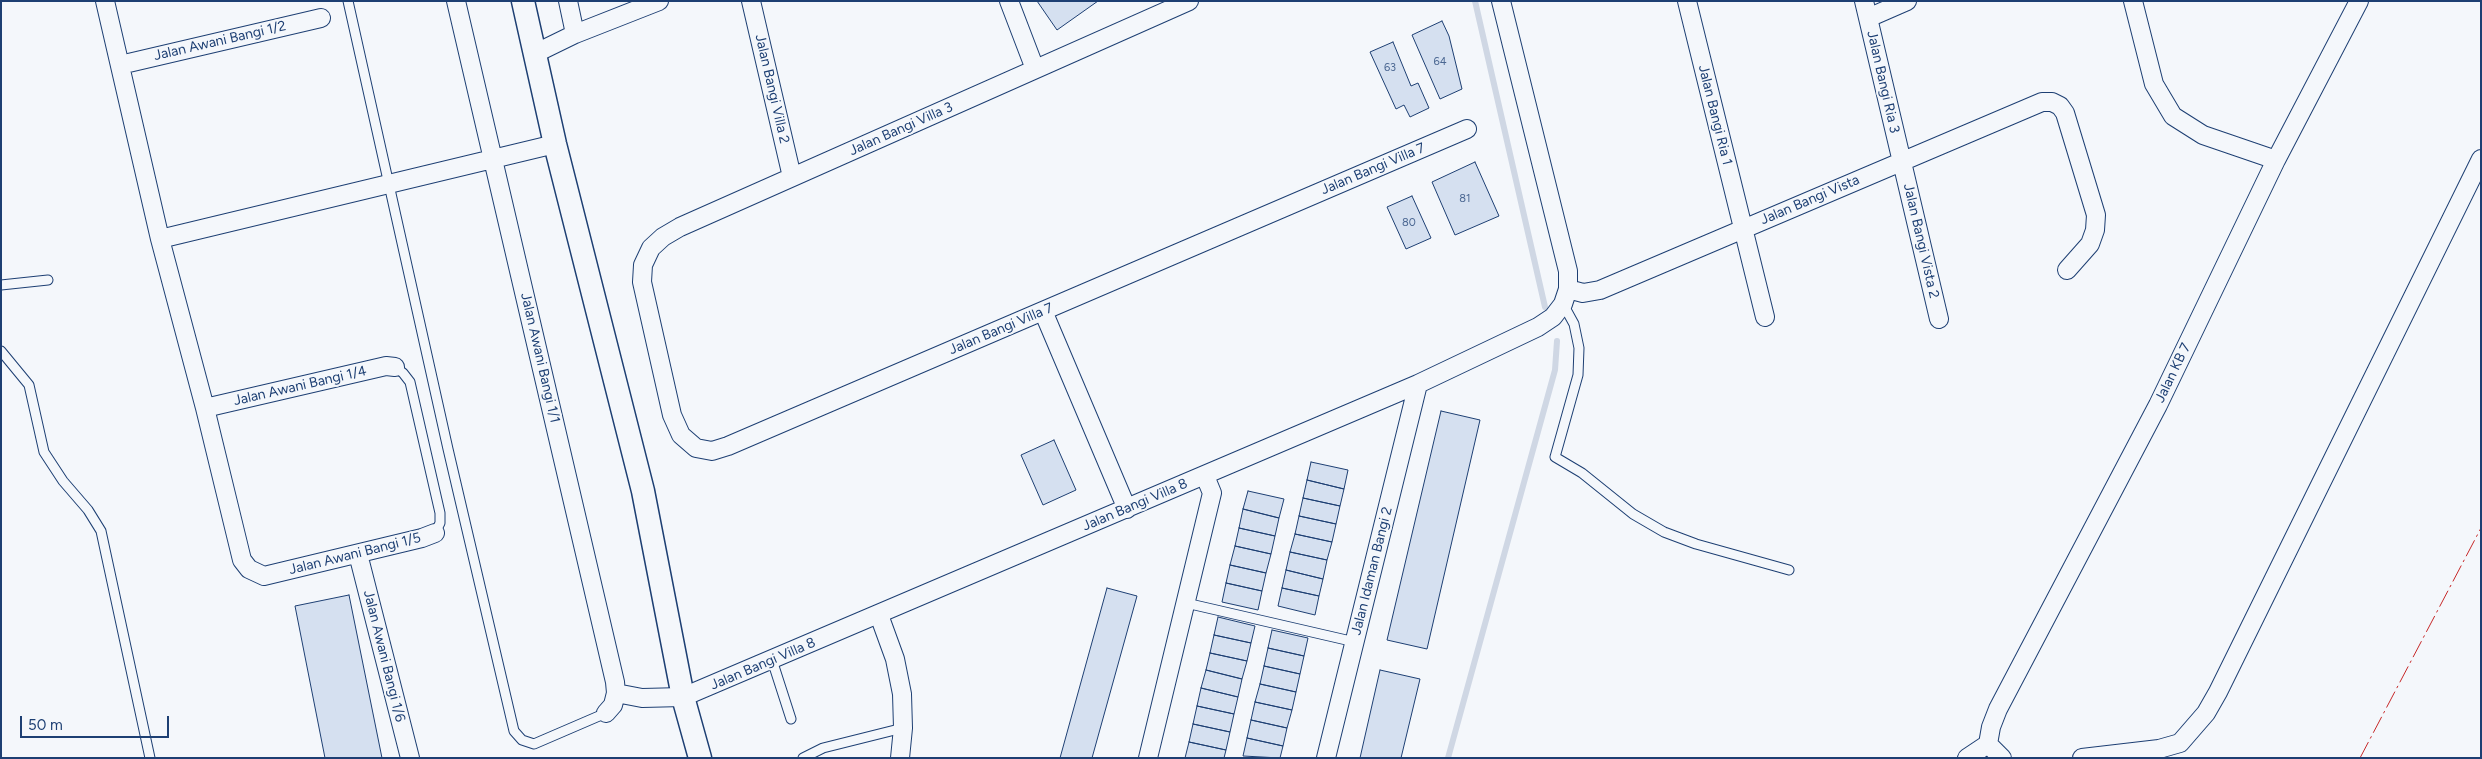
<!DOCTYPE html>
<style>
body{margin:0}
#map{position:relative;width:2482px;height:759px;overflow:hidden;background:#f4f7fb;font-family:Figtree,sans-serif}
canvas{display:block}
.frame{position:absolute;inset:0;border:2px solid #1d3f73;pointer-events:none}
.scale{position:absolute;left:20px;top:716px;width:149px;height:22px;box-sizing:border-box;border:2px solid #1d3f73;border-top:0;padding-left:6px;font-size:15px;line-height:18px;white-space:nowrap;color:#1d3f73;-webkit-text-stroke:4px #f4f7fb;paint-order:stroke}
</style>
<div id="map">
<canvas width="2482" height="759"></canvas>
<div class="frame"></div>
<div class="scale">50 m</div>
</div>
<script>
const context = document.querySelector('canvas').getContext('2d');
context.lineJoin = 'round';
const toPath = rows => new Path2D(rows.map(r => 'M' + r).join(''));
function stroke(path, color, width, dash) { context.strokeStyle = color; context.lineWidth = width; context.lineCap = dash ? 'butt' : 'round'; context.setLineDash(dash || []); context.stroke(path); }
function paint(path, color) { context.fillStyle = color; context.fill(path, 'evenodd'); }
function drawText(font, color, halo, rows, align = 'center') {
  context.font = font + ' Figtree,sans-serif'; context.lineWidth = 4; context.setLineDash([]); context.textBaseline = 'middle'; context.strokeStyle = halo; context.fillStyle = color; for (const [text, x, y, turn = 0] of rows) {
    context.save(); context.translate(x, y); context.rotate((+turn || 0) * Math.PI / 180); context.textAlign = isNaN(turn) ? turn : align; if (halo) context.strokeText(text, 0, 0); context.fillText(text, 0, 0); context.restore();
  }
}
stroke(toPath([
 [1475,1,1545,307],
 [1448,758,1555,370,1557,341]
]), '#cfd7e4', 6);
const building = toPath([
 [1037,1,1098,1,1057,30,1037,1],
 [1442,21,1449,36,1462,89,1440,99,1412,35,1442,21],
 [1393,42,1411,86,1418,83,1429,108,1410,117,1404,105,1396,109,1370,52,1393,42],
 [1475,162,1499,216,1455,235,1432,182,1475,162],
 [1412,196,1431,238,1406,249,1387,207,1412,196],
 [1441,411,1480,420,1427,649,1387,640,1441,411],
 [1054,440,1076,490,1043,505,1021,455,1054,440],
 [1311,462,1348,470,1344,489,1307,480,1311,462],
 [1307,480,1344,489,1340,506,1303,498,1307,480],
 [1248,491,1284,499,1279,518,1243,509,1248,491],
 [1303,498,1340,506,1336,524,1299,516,1303,498],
 [1243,509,1279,518,1275,536,1239,528,1243,509],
 [1299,516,1336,524,1332,542,1295,534,1299,516],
 [1239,528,1275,536,1271,554,1235,546,1239,528],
 [1295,534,1332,542,1327,560,1290,552,1295,534],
 [1235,546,1271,554,1266,573,1230,565,1235,546],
 [1290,552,1327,560,1323,579,1286,570,1290,552],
 [1230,565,1266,573,1262,591,1226,583,1230,565],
 [1286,570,1323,579,1319,596,1282,588,1286,570],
 [1226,583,1262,591,1258,610,1222,602,1226,583],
 [1107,588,1137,596,1092,758,1060,758,1107,588],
 [1282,588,1319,596,1315,615,1278,606,1282,588],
 [349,595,382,758,325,758,295,606,349,595],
 [1218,617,1255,626,1251,643,1214,635,1218,617],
 [1272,630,1308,638,1304,656,1268,648,1272,630],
 [1214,635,1251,643,1247,661,1210,653,1214,635],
 [1268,648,1304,656,1300,674,1264,666,1268,648],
 [1210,653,1247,661,1242,679,1206,670,1210,653],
 [1264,666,1300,674,1296,692,1260,684,1264,666],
 [1206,670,1242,679,1238,697,1201,688,1206,670],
 [1380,670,1420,679,1401,758,1360,758,1380,670],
 [1260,684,1296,692,1292,710,1255,702,1260,684],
 [1201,688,1238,697,1234,714,1197,706,1201,688],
 [1255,702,1292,710,1287,728,1251,720,1255,702],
 [1197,706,1234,714,1230,732,1193,724,1197,706],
 [1251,720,1287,728,1283,746,1247,738,1251,720],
 [1193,724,1230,732,1226,750,1189,742,1193,724],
 [1247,738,1283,746,1280,758,1243,756,1247,738],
 [1189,742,1226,750,1224,758,1185,758,1189,742]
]);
paint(building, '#d5e0f0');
stroke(building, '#1d3f73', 1);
const service = toPath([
 [348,1,448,449,514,731,522,740,534,744,606,713],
 [1,285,48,280],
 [1563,304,1574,324,1579,348,1578,375,1555,457,1582,473,1633,514,1664,532,1696,544,1789,570],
 [1,351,29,385,44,452,63,481,88,510,101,531,150,758],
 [395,367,403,373,410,382,440,513,440,523,435,533],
 [1186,603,1355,642],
 [772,660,791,719],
 [803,758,823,748,903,728]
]);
const minor = toPath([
 [105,1,160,239,205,408,242,560,249,569,264,576,422,538,435,533],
 [456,1,615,682,616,693,613,705,606,713],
 [568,1,575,34],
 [751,1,792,177],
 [1009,1,1035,69],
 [1189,1,680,227,663,237,651,248,643,265,642,282,672,415,681,435,696,448,712,451,728,446,1467,129],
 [1687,1,1765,317],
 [1864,1,1939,319],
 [2133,1,2154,84,2173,116,2203,135,2276,160],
 [1868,18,1907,1],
 [534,54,575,34,659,1],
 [120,65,321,18],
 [160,239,555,144],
 [1568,289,1583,293,1600,290,2042,102,2052,102,2060,106,2065,113,2096,215,2095,230,2090,244,2067,270],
 [1043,311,1127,509],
 [205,408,386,366,395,367],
 [358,554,410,758],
 [879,615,895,659,902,694,903,728,900,758],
 [616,693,642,698,683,697,1418,384,1538,327,1553,317,1563,304,1568,289,1568,271,1501,1],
 [1988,744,1991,727,1998,709,2158,405,2276,160,2359,1],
 [1988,744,2002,758],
 [1148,758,1212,493,1205,476],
 [1326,758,1418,384],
 [1967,758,1988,744],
 [2082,758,2159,749,2180,743,2206,713,2218,692,2481,159]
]);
const tertiary = toPath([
 [523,1,555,144,643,491,683,697,700,758]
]);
stroke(service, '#1d3f73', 11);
stroke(minor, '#1d3f73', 20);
stroke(tertiary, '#1d3f73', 25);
stroke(service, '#f4f7fb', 9);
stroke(minor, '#f4f7fb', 18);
stroke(tertiary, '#f4f7fb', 22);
stroke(toPath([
 [2360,758,2481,528]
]), '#c62828', 1, [18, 4, 2.5, 4]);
drawText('11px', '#4b6792', null, [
 ["64",1440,62],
 ["63",1390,68],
 ["81",1465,199],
 ["80",1409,223]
]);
drawText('14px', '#1d3f73', '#f4f7fb', [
 ["Jalan Awani Bangi 1/2",220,41,-13],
 ["Jalan Bangi Ria 3",1883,82,77],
 ["Jalan Bangi Villa 2",772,89,77],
 ["Jalan Bangi Ria 1",1715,115,76],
 ["Jalan Bangi Villa 3",901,129,-24],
 ["Jalan Bangi Villa 7",1373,169,-23],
 ["Jalan Bangi Vista",1810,200,-23],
 ["Jalan Bangi Vista 2",1921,241,77],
 ["Jalan Bangi Villa 7",1001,329,-23],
 ["Jalan Awani Bangi 1/1",540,358,77],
 ["Jalan KB 7",2173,373,-64],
 ["Jalan Awani Bangi 1/4",300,386,-13],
 ["Jalan Bangi Villa 8",1135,505,-23],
 ["Jalan Awani Bangi 1/5",355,554,-14],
 ["Jalan Idaman Bangi 2",1372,571,-76],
 ["Jalan Awani Bangi 1/6",384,656,76],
 ["Jalan Bangi Villa 8",763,664,-23]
]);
</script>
